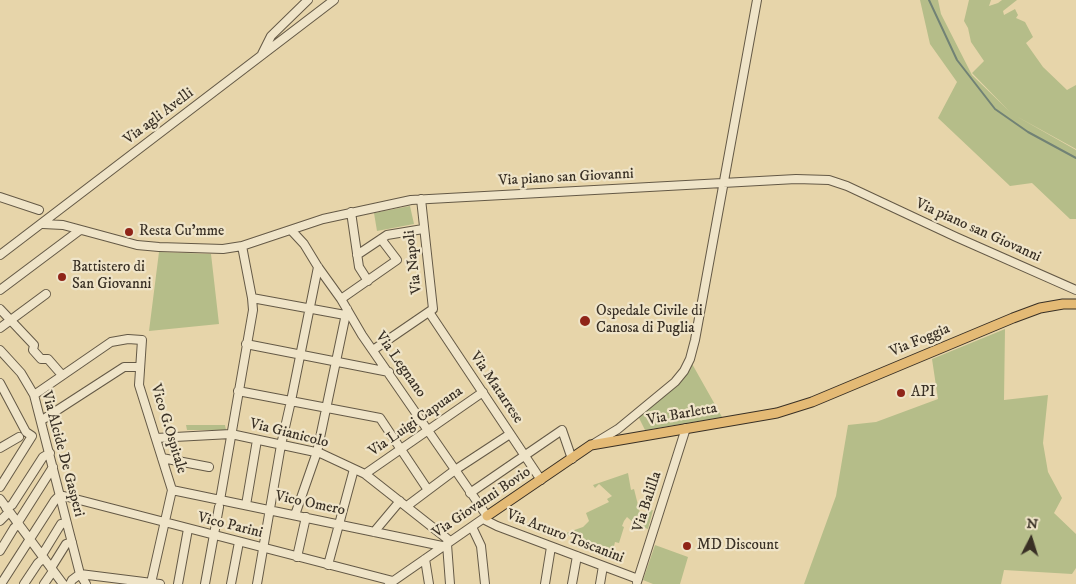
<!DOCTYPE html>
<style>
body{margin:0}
#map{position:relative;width:1076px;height:584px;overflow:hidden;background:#e7d5aa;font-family:"IM FELL DW Pica",serif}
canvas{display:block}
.north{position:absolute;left:1006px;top:514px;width:50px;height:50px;-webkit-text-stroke:4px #efe4c8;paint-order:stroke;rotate:5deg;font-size:14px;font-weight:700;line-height:20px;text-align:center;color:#393025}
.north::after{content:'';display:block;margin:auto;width:18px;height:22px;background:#393025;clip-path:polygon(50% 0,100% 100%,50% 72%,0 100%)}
</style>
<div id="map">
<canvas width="1076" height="584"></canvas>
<div class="north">N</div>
</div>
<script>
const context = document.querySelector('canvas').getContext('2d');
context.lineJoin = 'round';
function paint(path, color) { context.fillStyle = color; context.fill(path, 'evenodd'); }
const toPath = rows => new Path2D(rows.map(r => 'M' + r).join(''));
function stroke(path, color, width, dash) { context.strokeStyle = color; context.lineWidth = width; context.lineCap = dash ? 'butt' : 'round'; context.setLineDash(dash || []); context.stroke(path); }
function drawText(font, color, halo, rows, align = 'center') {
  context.font = font + ' "IM FELL DW Pica",serif'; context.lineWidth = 4.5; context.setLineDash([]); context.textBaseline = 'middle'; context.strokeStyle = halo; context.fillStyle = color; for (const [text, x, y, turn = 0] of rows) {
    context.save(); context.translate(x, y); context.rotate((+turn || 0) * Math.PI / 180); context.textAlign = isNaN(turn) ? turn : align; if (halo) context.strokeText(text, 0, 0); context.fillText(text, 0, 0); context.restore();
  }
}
paint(toPath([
 [920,0,938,0,941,14,972,75,1010,112,972,73,984,61,971,42,968,28,964,21,969,0,991,0,989,6,998,3,1002,0,1017,0,1003,11,1004,15,1015,9,1018,15,1016,18,1025,22,1033,37,1026,43,1043,67,1067,90,1076,85,1076,149,1016,116,1076,150,1076,219,1070,219,1032,183,1010,186,938,118,957,82,930,44],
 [410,206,414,224,377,231,374,213],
 [159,252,211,254,219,324,149,331],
 [1005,329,1004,400,1048,395,1043,443,1048,472,1062,498,1054,513,1076,534,1076,568,1072,574,1004,570,1001,584,804,584,836,496,848,425,876,422,938,399,932,359],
 [691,362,722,417,645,430,637,414],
 [186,425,225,425,226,430,187,430],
 [628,473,631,490,634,489,640,513,653,510,648,529,636,525,627,517,624,521,622,526,624,527,619,543,615,542,613,550,563,534,583,527,589,521,586,513,609,502,607,499,612,496,599,484,595,488,593,485],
 [655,545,688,557,680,584,653,584,643,580]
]), '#b5bd89');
stroke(toPath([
 [929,0,957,60,995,109,1028,132,1076,158]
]), '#718275', 2);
const minor = toPath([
 [262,54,271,36,308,0],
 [0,197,39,210],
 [351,212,359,267,368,281],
 [43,224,63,225,137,245,159,247,223,249,242,246,323,219,411,200,796,179,829,180,847,186,956,237,1076,290],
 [291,230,304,244,318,267,341,299,362,335,487,516,389,584],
 [0,255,334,0],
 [357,255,387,235,423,229],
 [0,290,80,230],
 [252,298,345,315],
 [341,299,397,260,381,239],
 [0,309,34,345,33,350,41,359,48,359,62,375],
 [429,312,541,480],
 [0,328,46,294],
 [246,344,389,372],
 [0,350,21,373,34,395,80,574,86,584],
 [373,350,433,309,421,199],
 [0,383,26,432,32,436,0,487],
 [238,391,380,418,428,490],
 [34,395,111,342,128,339,142,340,139,385,172,490,151,583],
 [42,420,124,367,140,367],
 [156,438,231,434,320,453,365,474,450,541],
 [595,443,618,429,675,382,684,371,690,359,695,340,757,0],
 [0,448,19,437],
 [162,458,209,467],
 [365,474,483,392],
 [172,490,442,546],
 [470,493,562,430,572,459],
 [0,499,63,584],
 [220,500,253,310,252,298,242,246],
 [246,505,257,440],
 [407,506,455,470,510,434],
 [6,508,12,505,43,457,50,453],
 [295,515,317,452,347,309],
 [483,519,497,526,638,579],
 [0,521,9,512],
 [16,521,20,519,53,467],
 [472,527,481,546,485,584],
 [374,532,400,501],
 [447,544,450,584],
 [0,551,14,528,19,524],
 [42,555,61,524,67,523],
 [297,557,306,517],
 [425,559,429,584],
 [328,565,354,469],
 [51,568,66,544,72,542],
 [80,574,160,584],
 [637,582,686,428],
 [1,584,55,500,60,495,393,581],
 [24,584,38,563,44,558],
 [44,584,53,571],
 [70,584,72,580,80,574],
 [178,584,188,529],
 [205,584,219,507],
 [231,584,239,542],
 [257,584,281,445,291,401,318,267],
 [545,584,551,547],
 [572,584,577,556],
 [600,584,603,566]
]);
const major = toPath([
 [487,516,591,445,777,413,812,402,1013,318,1040,308,1063,304,1076,304]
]);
stroke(minor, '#645946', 10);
stroke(major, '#393025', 11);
stroke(minor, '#efe4c8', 8);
stroke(major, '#e4ba75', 9);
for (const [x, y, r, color] of [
 [129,232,5,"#8f2418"],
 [62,277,5,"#8f2418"],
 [585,321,6,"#8f2418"],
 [901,393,5,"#8f2418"],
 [687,546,5,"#8f2418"]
]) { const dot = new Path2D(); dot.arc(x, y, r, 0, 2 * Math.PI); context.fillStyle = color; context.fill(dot); stroke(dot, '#efe4c8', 2); }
drawText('15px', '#393025', '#efe4c8', [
 ["Via agli Avelli",159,117,-37],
 ["Via piano san Giovanni",566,178,-3],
 ["Via piano san Giovanni",978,231,24],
 ["Via Napoli",414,262,-97],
 ["Via Foggia",920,341,-23],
 ["Via Legnano",400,365,55],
 ["Via Matarrese",496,388,56],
 ["Via Barletta",682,415,-10],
 ["Via Luigi Capuana",416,422,-35],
 ["Vico G.Ospitale",168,429,73],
 ["Via Gianicolo",289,434,14],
 ["Via Alcide De Gasperi",62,454,75],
 ["Via Balilla",648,502,-72],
 ["Via Giovanni Bovio",482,503,-34],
 ["Vico Omero",310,504,12],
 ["Vico Parini",230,526,14],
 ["Via Arturo Toscanini",565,537,21]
]);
drawText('15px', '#393025', '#efe4c8', [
 ["Resta Cu'mme",139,232],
 ["Battistero di",72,268],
 ["San Giovanni",72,285],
 ["Ospedale Civile di",596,312],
 ["Canosa di Puglia",596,329],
 ["API",911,393],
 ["MD Discount",697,546]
], 'left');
</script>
